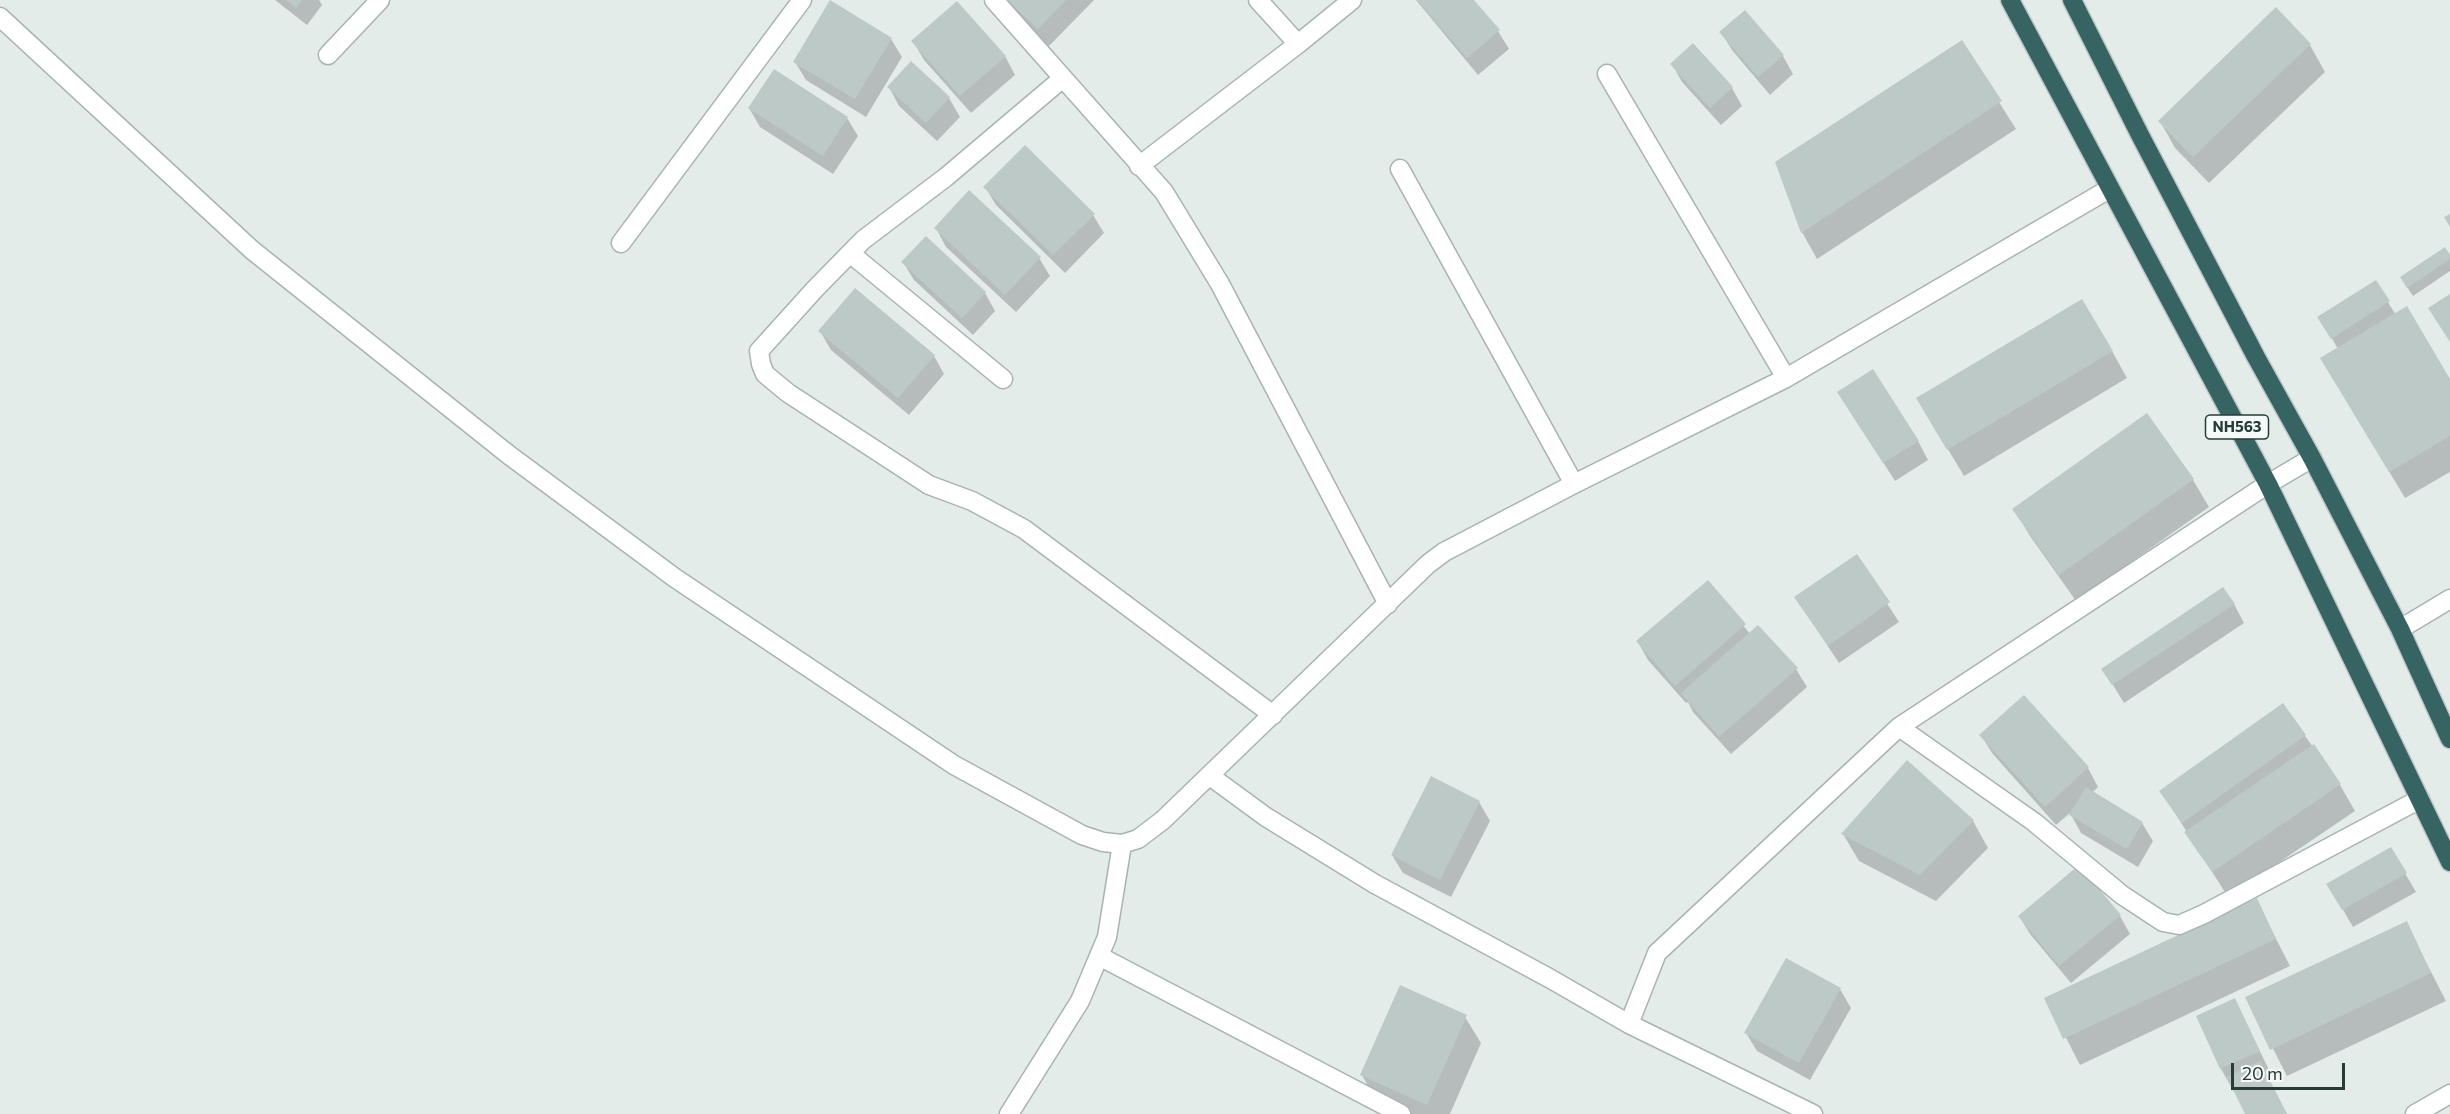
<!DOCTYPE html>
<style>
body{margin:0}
#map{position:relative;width:2450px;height:1114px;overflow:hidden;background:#e4ecea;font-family:Commissioner,sans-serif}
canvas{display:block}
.scale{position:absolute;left:2231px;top:1063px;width:114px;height:27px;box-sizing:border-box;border:3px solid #263c39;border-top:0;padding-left:8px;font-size:18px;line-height:21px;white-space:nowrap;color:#263c39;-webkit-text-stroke:4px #f5f9f7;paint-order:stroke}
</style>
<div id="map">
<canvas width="2450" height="1114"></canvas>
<div class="scale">20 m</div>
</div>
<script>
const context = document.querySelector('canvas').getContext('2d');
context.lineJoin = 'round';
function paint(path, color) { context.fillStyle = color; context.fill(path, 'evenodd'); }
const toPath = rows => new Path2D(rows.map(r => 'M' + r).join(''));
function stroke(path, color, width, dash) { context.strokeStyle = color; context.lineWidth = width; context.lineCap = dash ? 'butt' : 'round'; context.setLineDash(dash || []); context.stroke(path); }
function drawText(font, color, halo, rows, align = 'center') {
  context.font = font + ' Commissioner,sans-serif'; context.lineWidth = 4.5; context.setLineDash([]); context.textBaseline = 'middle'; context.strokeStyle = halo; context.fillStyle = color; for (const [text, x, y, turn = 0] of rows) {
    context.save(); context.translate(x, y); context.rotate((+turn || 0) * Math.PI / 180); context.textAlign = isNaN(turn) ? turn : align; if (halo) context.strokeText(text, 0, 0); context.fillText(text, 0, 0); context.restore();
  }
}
paint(toPath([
 [275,0,319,0,322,5,307,25],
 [1001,0,1094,0,1049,46],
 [1416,0,1472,0,1498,31,1509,49,1478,75],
 [1745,12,1783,56,1793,74,1770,95,1732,50,1721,32],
 [891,39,902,57,866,117,806,80,795,62],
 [913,41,1005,56,1015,75,971,113,924,60],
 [1961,42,2016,129,1817,259,1802,232],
 [2310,45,2325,72,2209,183,2175,148,2160,121],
 [911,63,949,98,960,117,937,141,899,106,889,87],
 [1672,64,1732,88,1742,106,1721,125,1682,82],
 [749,108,847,118,858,136,833,174,760,127],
 [985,187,1093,215,1104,233,1065,273,996,205],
 [936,228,1039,258,1050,276,1016,312,946,247],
 [2450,258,2450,271,2413,296,2407,287],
 [903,262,985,293,995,311,973,335,914,280],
 [2375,282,2396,315,2450,382,2450,472,2405,498,2337,385,2338,349,2330,335],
 [820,331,934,356,944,374,909,415,831,350],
 [2112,351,2127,378,1964,476,1934,426],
 [1850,410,1918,441,1928,460,1895,481],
 [2147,415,2193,480,2209,507,2076,601,2030,536,2014,509],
 [1856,556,1899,622,1839,663,1796,598],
 [1708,582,1750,634,1796,669,1807,687,1731,754,1693,712,1688,702,1686,703,1648,660,1638,642],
 [2234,604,2244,623,2124,703,2103,669],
 [2024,697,2088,768,2098,787,2092,793,2142,823,2153,841,2138,867,2081,833,2070,813,2056,825,1992,753,1981,735],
 [2283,705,2340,785,2355,811,2228,897,2161,791],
 [1479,802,1490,821,1451,897,1403,873,1392,855],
 [1973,821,1988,848,1936,901,1859,861,1843,834],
 [2391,849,2416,892,2353,927,2328,884],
 [2079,867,2120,916,2130,934,2071,983,2030,934,2019,916],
 [2256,900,2290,966,2080,1065,2046,999],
 [2406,923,2446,1001,2287,1076,2247,998],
 [1840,989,1851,1008,1810,1080,1757,1051,1746,1033],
 [2235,1000,2269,1070,2265,1072,2287,1114,2247,1114,2221,1069,2198,1016],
 [1465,1017,1481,1043,1450,1114,1405,1114,1377,1102,1362,1075]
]), '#0003');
paint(toPath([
 [286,0,302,0,296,8],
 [830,0,892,38,855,99,793,62],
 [1007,0,1066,0,1038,29],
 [1417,0,1474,0,1500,30,1467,58],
 [957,1,1006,56,960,96,911,41],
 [2276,7,2311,44,2193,157,2158,121],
 [1745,10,1784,55,1758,77,1719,32],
 [1962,40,2002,101,1801,233,1775,162],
 [1693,43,1733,87,1710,108,1670,64],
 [911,61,950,97,926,123,887,87],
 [774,69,848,117,823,156,748,108],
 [1025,145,1095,214,1053,255,983,187],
 [969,190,1041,257,1005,295,934,228],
 [2450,214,2450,227,2444,217],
 [926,236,986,292,962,318,901,262],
 [2445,247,2450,255,2450,259,2407,288,2400,277],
 [2376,280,2390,301,2331,339,2317,317],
 [855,288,935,355,898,398,818,331],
 [2450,294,2450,342,2428,308],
 [2082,299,2113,351,1947,450,1916,398],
 [2407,306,2450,379,2450,436,2389,472,2320,358],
 [1873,369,1919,441,1883,463,1837,392],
 [2147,413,2194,479,2059,575,2012,509],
 [1857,554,1890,602,1828,646,1794,597],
 [1708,580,1746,624,1675,686,1636,641],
 [2223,587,2235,604,2112,685,2101,669],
 [1758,625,1798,668,1719,737,1681,693],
 [2024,695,2089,767,2045,807,1979,735],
 [2283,703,2306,735,2182,823,2159,791],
 [2314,744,2341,784,2212,872,2184,832],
 [1907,760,1974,820,1920,875,1841,834],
 [1431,776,1480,801,1440,880,1391,855],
 [2086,787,2143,822,2127,849,2069,815],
 [2391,847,2407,873,2342,910,2326,884],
 [2079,865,2121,915,2059,966,2018,916],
 [2257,898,2276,939,2063,1039,2044,998],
 [2407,921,2431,973,2270,1050,2245,997],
 [1786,958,1841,988,1799,1063,1744,1033],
 [1400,985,1467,1015,1427,1105,1360,1075],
 [2235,998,2260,1051,2220,1069,2196,1016],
 [2260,1061,2287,1114,2245,1114,2227,1077]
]), '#bdc9c6');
const street = toPath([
 [994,0,1164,192,1220,284,1388,604],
 [1258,0,1298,44],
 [0,17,252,250,509,455,675,578,954,765,1082,835,1103,842,1122,844,1138,839,1163,820,1428,564,1444,552,1574,484,1786,378,2109,189],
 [328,55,380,0],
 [1607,74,1786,378],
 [1063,78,946,177,863,240,815,289,759,351,761,364,765,374,788,393,929,485,972,501,1024,529,1273,715],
 [1139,166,1298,44,1352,0],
 [1400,169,1574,484],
 [621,243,802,0],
 [851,254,1003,379],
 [2400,629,2450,599],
 [1899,727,2034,822,2122,895,2163,922,2179,925,2204,914,2420,799],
 [1210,776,1266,817,1375,884,1549,978,1629,1024,1813,1114],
 [1099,956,1401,1114],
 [1629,1024,1657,953,1899,727,2268,484,2312,458],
 [1009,1114,1080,1001,1107,937,1122,844],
 [2415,1114,2450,1094]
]);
const highway = toPath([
 [2010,0,2268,484,2450,862],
 [2072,0,2140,135,2256,357,2312,458,2400,629,2450,739]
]);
stroke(street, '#a7b4b1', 21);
stroke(highway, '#c2c8c8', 21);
stroke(street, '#fff', 18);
stroke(highway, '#356462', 18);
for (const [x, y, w] of [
 [2237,427,63]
]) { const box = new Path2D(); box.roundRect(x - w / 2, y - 12, w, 24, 4.5); context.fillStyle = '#f5f9f7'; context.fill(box); stroke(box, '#263c39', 1.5); }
drawText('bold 15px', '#263c39', null, [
 ["NH563",2237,427]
]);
</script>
